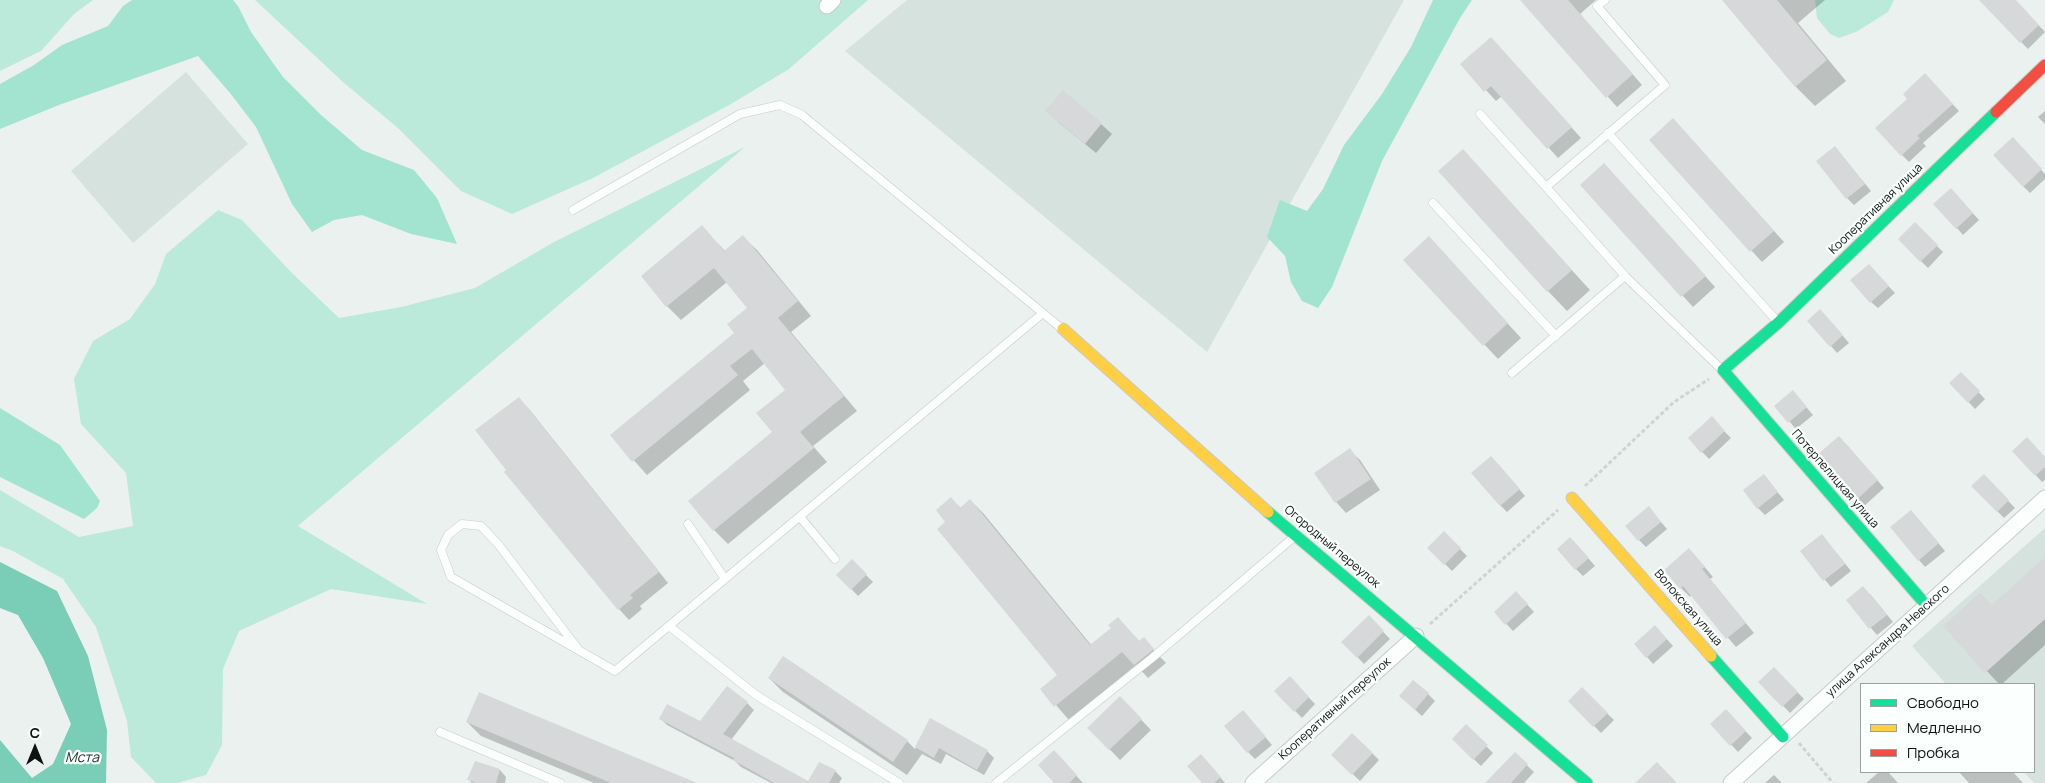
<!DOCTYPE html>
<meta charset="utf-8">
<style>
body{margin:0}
#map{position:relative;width:2045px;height:783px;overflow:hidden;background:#ebf1ef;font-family:Manrope,sans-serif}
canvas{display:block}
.legend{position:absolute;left:1860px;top:683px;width:175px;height:90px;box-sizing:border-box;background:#fbfffd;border:1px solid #9ca09e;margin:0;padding:6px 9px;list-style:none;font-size:15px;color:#0e1210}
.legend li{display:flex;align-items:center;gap:10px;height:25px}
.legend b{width:25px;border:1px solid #9ca09e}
.north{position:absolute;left:10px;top:723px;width:50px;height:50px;-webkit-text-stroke:4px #fbfffd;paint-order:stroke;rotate:0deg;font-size:14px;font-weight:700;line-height:20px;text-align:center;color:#0e1210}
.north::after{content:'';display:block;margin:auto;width:18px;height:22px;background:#0e1210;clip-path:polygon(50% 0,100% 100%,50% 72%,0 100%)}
</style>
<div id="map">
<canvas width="2045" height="783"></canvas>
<ul class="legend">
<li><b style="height:6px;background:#16e098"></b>Свободно</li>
<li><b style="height:6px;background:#ffcf43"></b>Медленно</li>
<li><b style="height:6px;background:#f24e42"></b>Пробка</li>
</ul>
<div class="north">С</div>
</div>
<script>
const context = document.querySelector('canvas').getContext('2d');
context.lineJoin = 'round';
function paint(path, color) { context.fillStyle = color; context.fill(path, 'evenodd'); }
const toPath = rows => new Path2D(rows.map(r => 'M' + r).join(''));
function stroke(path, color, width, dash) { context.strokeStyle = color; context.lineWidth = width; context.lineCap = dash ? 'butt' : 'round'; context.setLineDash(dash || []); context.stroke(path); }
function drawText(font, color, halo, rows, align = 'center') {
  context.font = font + ' Manrope,sans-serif'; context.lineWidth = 4.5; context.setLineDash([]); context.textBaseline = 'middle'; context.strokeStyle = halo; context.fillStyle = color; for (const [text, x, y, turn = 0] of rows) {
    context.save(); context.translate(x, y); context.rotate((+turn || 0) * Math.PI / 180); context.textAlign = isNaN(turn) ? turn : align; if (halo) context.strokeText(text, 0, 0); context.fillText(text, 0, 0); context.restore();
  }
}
paint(toPath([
 [907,0,1404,0,1207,352,845,51],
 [186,72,248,144,133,243,71,171],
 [2045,528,2045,783,2034,783,2024,772,2034,772,2034,684,1946,684,1912,646]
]), '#d5e2de');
paint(toPath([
 [0,0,93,0,74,14,41,51,0,71],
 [255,0,868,0,789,69,731,104,593,178,512,214,461,191,399,129,343,82],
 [1815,0,1894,0,1888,12,1856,32,1839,38,1830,34,1817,18],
 [745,147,298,526,427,604,331,589,239,631,223,669,222,745,206,775,177,783,156,783,131,757,127,721,96,627,63,579,13,551,0,546,0,490,79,537,133,526,126,473,81,424,74,379,93,341,130,319,155,284,166,254,218,210,242,220,291,272,339,318,401,307,475,288,554,242]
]), '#bbeadb');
paint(toPath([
 [132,0,233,0,238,6,251,32,283,77,321,115,362,150,414,170,437,198,457,244,411,234,362,215,334,220,312,232,292,204,256,127,230,93,198,56,59,105,0,129,0,84,34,65,62,45,108,26,123,6],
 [1433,0,1472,0,1460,18,1382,161,1332,287,1318,308,1302,301,1291,282,1285,256,1267,237,1280,200,1307,211,1323,189,1344,145,1382,94,1411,47],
 [0,408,60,445,100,501,97,508,84,519,0,477]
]), '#a3e4d1');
paint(toPath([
 [0,562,57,591,88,656,107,730,106,783,0,783,0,740,32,778,53,764,71,724,43,658,18,615,0,608]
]), '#7acdb6');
paint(toPath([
 [1522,0,1596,0,1580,14,1642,85,1617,107],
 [1724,0,1825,0,1798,23,1846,81,1815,106,1796,87],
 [1980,0,2004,0,2027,13,2045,32,2028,49],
 [1491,38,1581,138,1558,158,1502,96,1496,101,1462,64],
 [1932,82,1959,111,1923,143,1926,146,1909,162,1902,155],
 [2045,111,2045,124,2038,117],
 [1057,121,1101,124,1112,134,1096,153],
 [1683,130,1784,242,1762,262,1650,140],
 [2019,146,2045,174,2045,179,2030,193,2023,186],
 [1835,147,1871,191,1854,205,1847,198],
 [1463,151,1590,290,1567,311,1548,291],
 [1614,175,1715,287,1693,307,1582,185],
 [1957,196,1979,220,1963,235,1957,228],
 [1915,224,1943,252,1928,268,1899,239],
 [702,227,725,251,743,237,757,250,811,316,791,332,857,411,813,446,827,462,728,544,714,530,774,432,787,390,765,363,743,381,750,390,647,475,612,436,736,333,748,308,727,282,681,320,667,306],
 [1442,252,1521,338,1498,359,1405,260],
 [1875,272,1895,293,1878,308,1871,302],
 [1827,318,1849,343,1837,353,1831,346],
 [1961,374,1985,399,1975,409,1951,383],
 [519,399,529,409,668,583,640,606,642,609,629,620,619,609],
 [1799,399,1813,415,1796,429,1776,406],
 [1718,425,1731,438,1709,459,1689,438],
 [1846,444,1884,488,1863,507,1838,481,1841,479],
 [1349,450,1360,460,1380,490,1346,513,1336,502],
 [2014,451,2045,458,2045,480,2042,482],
 [1498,464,1525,496,1507,512,1500,505],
 [1764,476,1784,500,1765,515,1758,508],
 [1984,476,2015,508,2004,518,1973,486],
 [951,499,961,508,970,500,984,514,1092,646,1113,629,1118,618,1140,642,1143,639,1166,663,1148,678,1136,665,1069,720,1042,689,1059,676,947,522],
 [1655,515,1667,529,1646,547,1639,540],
 [1917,518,1945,551,1925,567,1919,560],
 [1444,533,1467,556,1452,571,1429,548],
 [1822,535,1851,571,1831,587,1801,551],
 [1577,545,1595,566,1583,576,1576,569],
 [1698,559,1713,577,1710,579,1754,633,1736,647,1691,595,1690,597,1681,588],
 [2045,559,2045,645,2002,684,1999,684,1945,626,1992,606],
 [852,561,873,582,858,596,838,575],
 [1870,594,1893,622,1877,635,1847,600],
 [1523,600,1534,612,1513,631,1495,612],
 [1369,617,1390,639,1364,664,1343,642],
 [1655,626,1673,646,1653,664,1647,657],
 [783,657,907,741,915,749,930,720,987,751,994,758,984,775,946,754,941,764,922,754,907,775,783,692,769,678],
 [1774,668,1804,699,1790,713,1760,682],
 [1290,678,1315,704,1302,718,1276,691],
 [1582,689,1614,720,1601,733,1570,701],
 [1428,694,1435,701,1422,716,1400,696],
 [1120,698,1151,730,1120,760,1089,728],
 [747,703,754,710,731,740,800,783,771,783,741,767,735,761,667,725,661,719,700,723],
 [1726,711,1752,738,1738,752,1712,724],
 [1249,718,1272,745,1255,759,1248,752],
 [467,722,694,783,594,783,481,736],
 [1466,726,1493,753,1481,766,1453,739],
 [1372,753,1379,760,1360,781,1340,762],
 [1515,754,1534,772,1524,783,1487,783],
 [1061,759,1083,783,1056,783],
 [1208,763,1225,783,1204,783],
 [500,770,506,777,505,783,472,783,468,779],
 [835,771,842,778,839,783,809,783],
 [1879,772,1888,772,1898,783,1866,783],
 [1959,772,2013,772,2023,783,1969,783],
 [1774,775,1782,783,1765,783]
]), '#0003');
paint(toPath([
 [1520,0,1568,0,1633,74,1606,98],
 [1722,0,1777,0,1827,60,1795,87],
 [1979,0,2016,0,2039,25,2020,43],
 [1491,37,1572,127,1547,149,1491,86,1484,92,1460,64],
 [1925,73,1953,104,1917,136,1920,138,1901,156,1875,128,1907,99,1903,94],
 [1063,90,1102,123,1085,144,1045,111],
 [1673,118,1774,231,1750,252,1649,140],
 [2013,137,2042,169,2023,187,1993,155],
 [1835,146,1865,184,1846,199,1816,161],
 [1463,149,1572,270,1547,292,1438,171],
 [1604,163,1706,276,1681,297,1580,185],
 [1951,188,1973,213,1956,229,1933,204],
 [1915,222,1938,245,1920,262,1898,239],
 [702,225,724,251,743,235,798,301,778,318,844,396,800,432,814,448,713,531,688,501,772,432,756,413,785,390,752,349,730,366,738,375,632,462,610,435,734,333,727,324,747,308,714,268,666,307,641,276],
 [1429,236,1508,323,1483,346,1403,260],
 [1869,264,1889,286,1870,303,1850,280],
 [1820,309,1843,335,1830,347,1807,321],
 [1961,372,1980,391,1968,403,1949,383],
 [1793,390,1807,407,1788,423,1774,406],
 [519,397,659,572,630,595,633,598,618,610,504,472,506,470,475,430],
 [1712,416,1725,431,1701,453,1688,438],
 [1839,436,1878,480,1855,501,1837,481,1840,479,1818,454],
 [2027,437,2045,457,2045,467,2035,476,2012,451],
 [1350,448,1371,479,1335,503,1314,473],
 [1491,456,1520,489,1500,506,1471,473],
 [1764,474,1778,492,1757,509,1743,490],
 [1984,474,2009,500,1997,512,1971,486],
 [951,497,960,508,970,499,1090,645,1111,628,1108,625,1118,617,1139,641,1144,637,1154,649,1134,665,1122,652,1054,707,1040,689,1057,675,937,529,945,522,936,510],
 [1649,506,1661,522,1638,541,1625,526],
 [1911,510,1939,543,1918,561,1890,527],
 [1444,531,1461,548,1444,565,1427,548],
 [1822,534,1845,564,1823,581,1800,551],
 [1570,537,1589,558,1575,570,1557,549],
 [1689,548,1705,567,1702,569,1746,623,1726,639,1683,586,1680,589,1664,570],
 [2045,557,2045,619,1985,673,1943,626,1980,593,1992,605],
 [852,559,867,574,851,590,836,575],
 [1863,586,1887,615,1869,629,1846,600],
 [1516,591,1528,604,1505,625,1494,612],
 [1369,615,1384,631,1357,658,1341,642],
 [1655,625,1667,639,1646,658,1634,644],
 [783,656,908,740,893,762,768,678],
 [1774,667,1798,692,1782,707,1758,682],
 [1290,676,1309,697,1294,712,1274,691],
 [1413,680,1429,693,1415,710,1399,696],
 [727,686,748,702,723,734,808,781,819,762,836,770,829,783,774,783,733,760,734,758,659,719,667,704,700,721],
 [1582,687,1608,713,1593,727,1568,701],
 [479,692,697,783,611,783,466,722],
 [1120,696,1142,719,1109,750,1087,728],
 [1726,709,1746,731,1730,746,1710,724],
 [1243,710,1266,737,1247,753,1224,726],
 [930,718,988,750,977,770,939,748,934,758,915,747],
 [1466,724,1488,745,1473,760,1452,739],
 [1352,733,1373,753,1352,775,1331,755],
 [1054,750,1077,775,1069,783,1054,783,1038,765],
 [1515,752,1528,764,1511,783,1485,783],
 [1201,754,1221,777,1214,783,1202,783,1187,766],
 [475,761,500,769,496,783,476,783,467,780],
 [1657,762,1677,783,1635,783]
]), '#d7d8d9');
const lane = toPath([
 [1605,0,1597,6,1665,85,1546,187,1625,276,1721,369],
 [1480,114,1546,187],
 [1608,133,1777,321],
 [1433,203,1556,336],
 [573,210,740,114,780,105,802,115,1061,328],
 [1512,373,1625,276],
 [800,517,835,559],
 [688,524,725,579],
 [669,626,756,695,899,783],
 [578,649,498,544,481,526,462,524,448,535,441,550,451,577,615,671,1043,313],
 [440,732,560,783],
 [996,783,1152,658,1294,537]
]);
const street = toPath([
 [827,6,833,0],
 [1253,783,1416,636],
 [1731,783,2045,498]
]);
const fast = toPath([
 [1268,512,1587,783],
 [1926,605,1723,370,1778,323,1996,112],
 [1711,656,1783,737]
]);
const slow = toPath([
 [1063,329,1268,512],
 [1572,498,1711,656]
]);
const jam = toPath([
 [1996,112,2045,65]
]);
stroke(lane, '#c7cbc9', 9);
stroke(street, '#c7cbc9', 17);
stroke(fast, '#c7cbc9', 13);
stroke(slow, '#c7cbc9', 13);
stroke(jam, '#c7cbc9', 13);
stroke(toPath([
 [1585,486,1674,402,1709,379],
 [1430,624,1558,510],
 [1799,743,1833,783]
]), '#d1d2d2', 3, [4, 2.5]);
stroke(lane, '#fcfdfd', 8);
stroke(street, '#fcfdfd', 15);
stroke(fast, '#16e098', 11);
stroke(slow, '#ffcf43', 11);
stroke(jam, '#f24e42', 11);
drawText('12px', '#0e1210', '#fbfffd', [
 ["Кооперативная улица",1876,209,-44],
 ["Потерпелицкая улица",1835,479,49],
 ["Огородный переулок",1332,547,40],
 ["Волокская улица",1688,608,49],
 ["улица Александра Невского",1888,641,-42],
 ["Кооперативный переулок",1335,709,-42]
]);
drawText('italic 14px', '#1a2e27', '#fbfffd', [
 ["Мста",82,758]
]);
</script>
